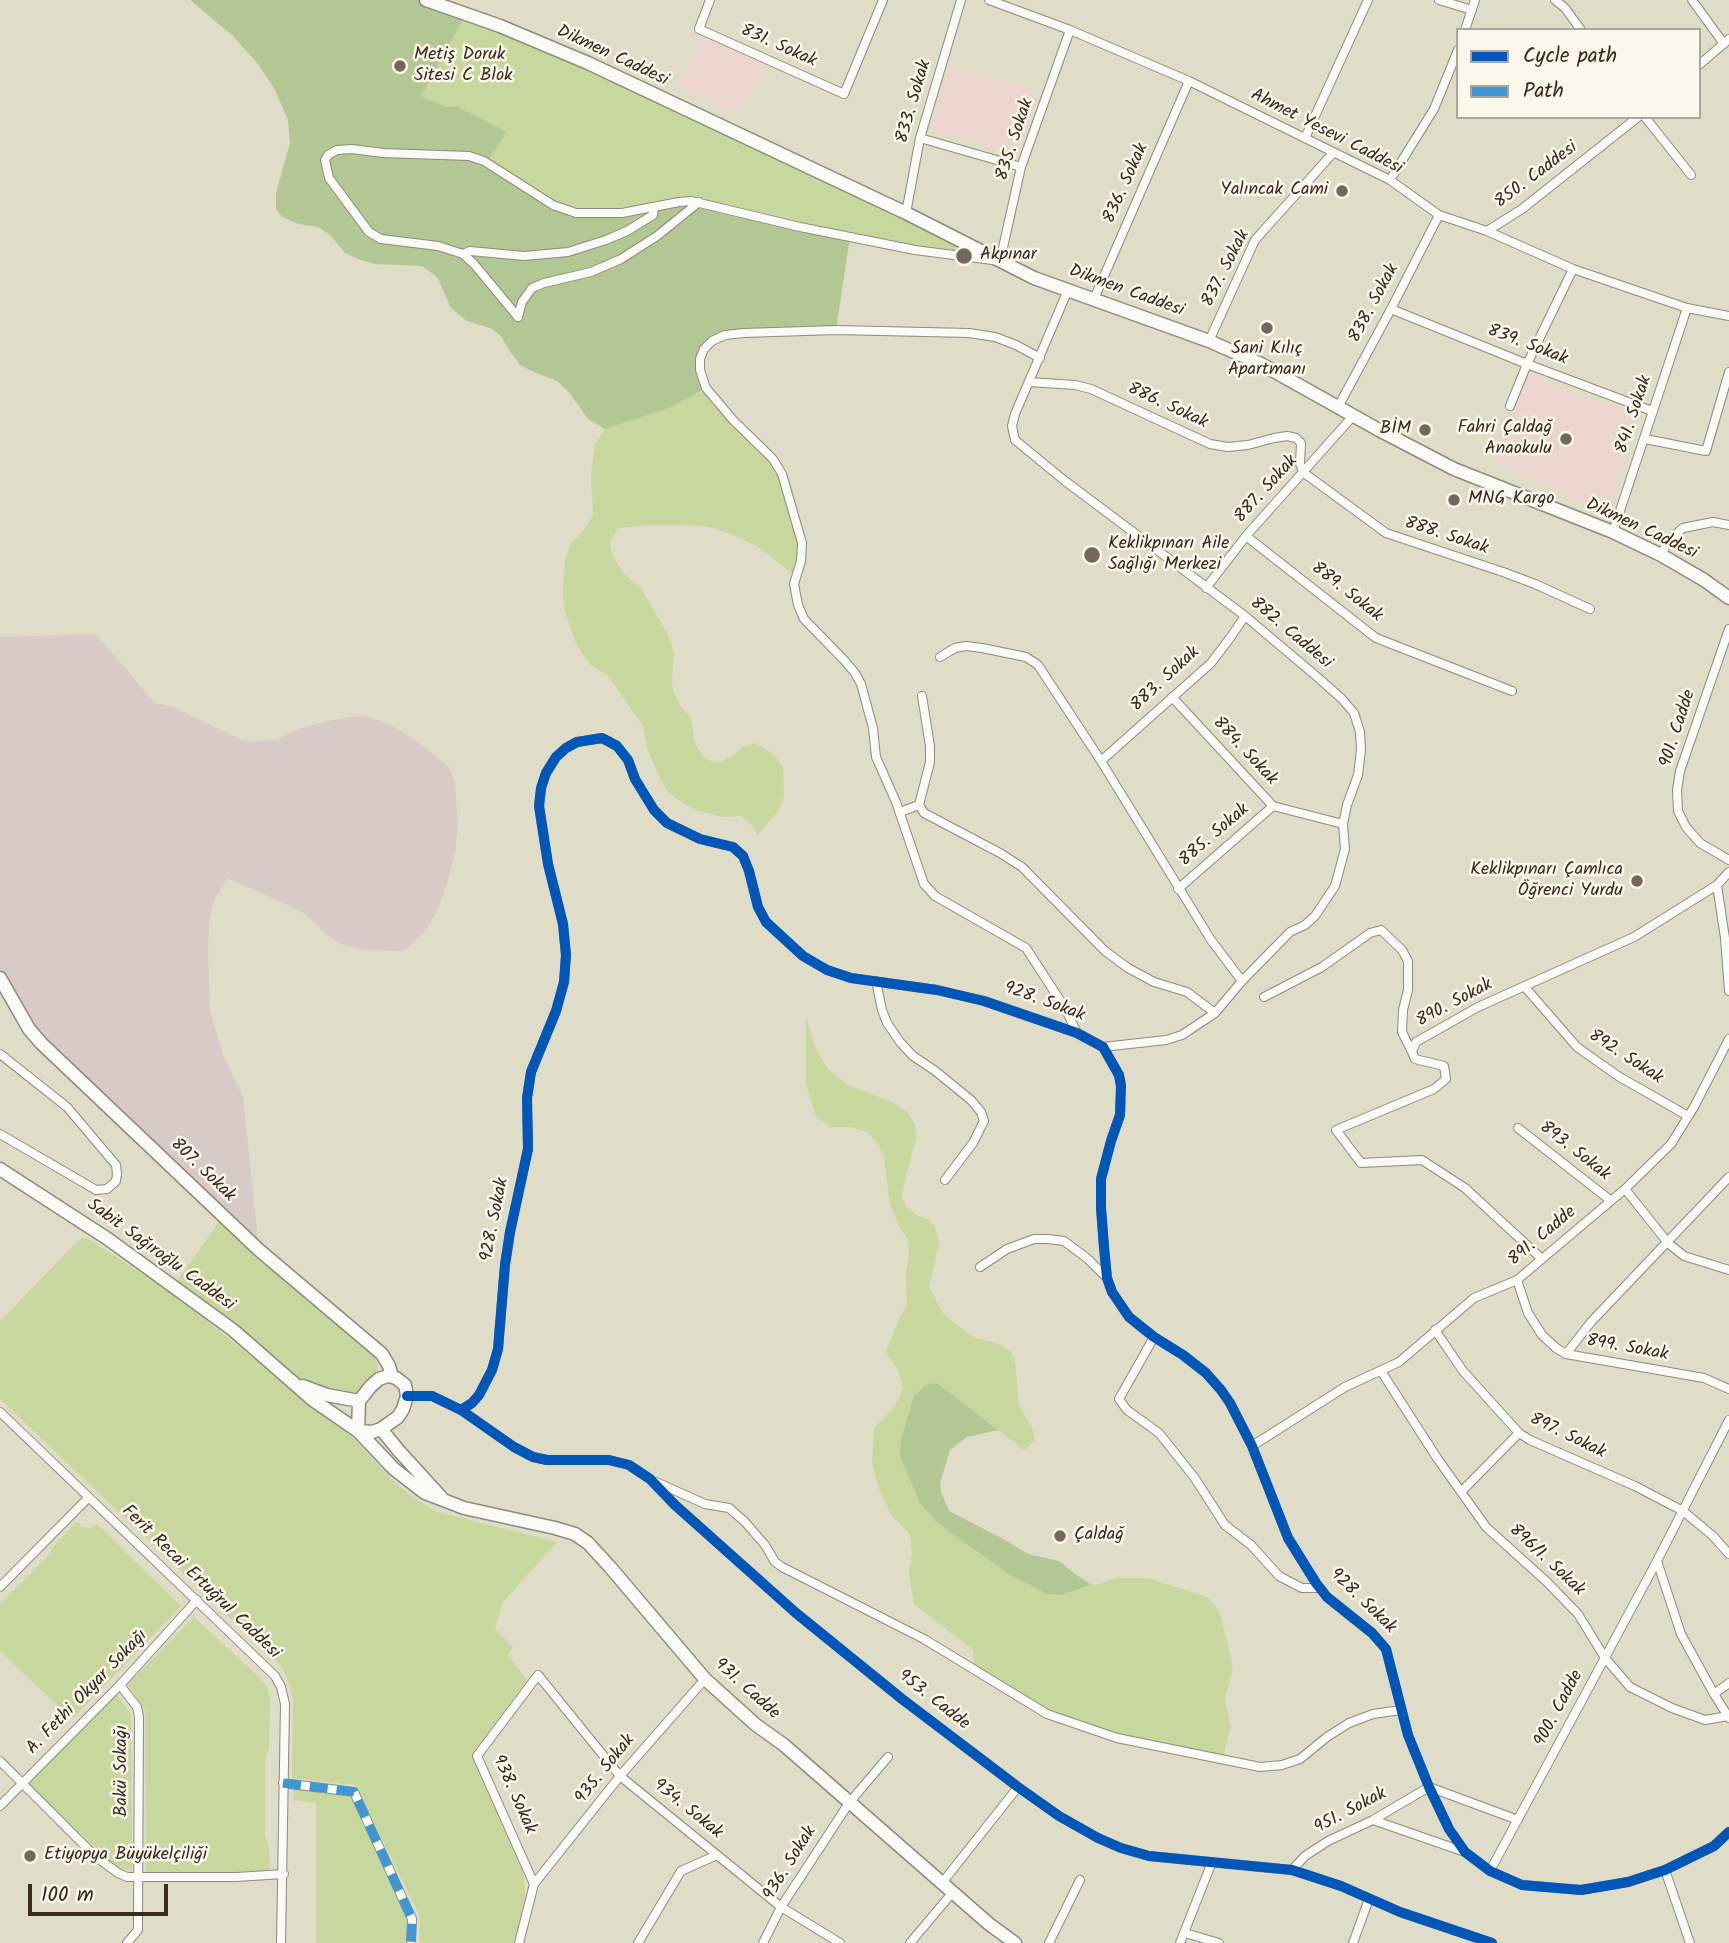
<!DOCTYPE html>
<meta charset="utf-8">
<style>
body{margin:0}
#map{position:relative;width:1729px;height:1943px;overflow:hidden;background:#dfdcc8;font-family:Kalam,sans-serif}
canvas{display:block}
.legend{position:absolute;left:1456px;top:28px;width:245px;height:91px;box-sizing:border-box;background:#fbf7ec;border:2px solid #aea59a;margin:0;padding:9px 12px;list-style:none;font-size:21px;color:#3b2a1e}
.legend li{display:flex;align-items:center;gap:14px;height:35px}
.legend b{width:35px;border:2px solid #aea59a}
.scale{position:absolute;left:28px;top:1884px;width:140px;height:32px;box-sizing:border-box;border:4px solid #3b2a1e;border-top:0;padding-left:9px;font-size:21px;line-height:24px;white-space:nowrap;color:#3b2a1e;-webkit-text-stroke:5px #fbf7ec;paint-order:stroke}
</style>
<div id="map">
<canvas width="1729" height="1943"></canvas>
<ul class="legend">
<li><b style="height:9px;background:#0057b8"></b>Cycle path</li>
<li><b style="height:9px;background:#3e96d5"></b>Path</li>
</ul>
<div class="scale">100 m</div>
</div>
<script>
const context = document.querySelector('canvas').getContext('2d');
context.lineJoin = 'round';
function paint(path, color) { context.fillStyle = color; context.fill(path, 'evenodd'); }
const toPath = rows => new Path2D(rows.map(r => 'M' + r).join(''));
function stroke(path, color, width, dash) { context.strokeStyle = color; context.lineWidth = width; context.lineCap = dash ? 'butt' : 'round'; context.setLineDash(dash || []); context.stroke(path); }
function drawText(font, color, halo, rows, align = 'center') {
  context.font = font + ' Kalam,sans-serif'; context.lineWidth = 5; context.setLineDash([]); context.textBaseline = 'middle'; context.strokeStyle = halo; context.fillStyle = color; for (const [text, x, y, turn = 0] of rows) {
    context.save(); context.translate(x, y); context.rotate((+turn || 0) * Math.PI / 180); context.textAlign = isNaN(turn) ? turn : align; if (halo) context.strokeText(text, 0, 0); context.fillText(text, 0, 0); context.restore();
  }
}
paint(toPath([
 [701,36,767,63,738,114,678,87],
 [948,68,1033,88,1018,155,933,131],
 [1529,374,1636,417,1610,506,1599,510,1493,460]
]), '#ecd5ce');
paint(toPath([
 [96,634,155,703,173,707,246,742,275,740,299,729,323,722,350,717,366,716,391,725,417,741,449,767,455,783,458,825,455,852,447,884,435,915,421,936,404,951,362,950,341,944,325,934,313,921,301,911,227,878,214,901,209,923,208,952,210,1011,224,1057,243,1097,259,1250,41,1043,0,978,0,637]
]), '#d8cbc7');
paint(toPath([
 [466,14,500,26,1000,261,800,227,622,213,565,210,487,163,505,132,458,106,446,107,420,96],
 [706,388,773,459,802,543,796,576,757,546,728,533,710,527,684,525,650,525,618,528,610,542,612,555,624,574,641,588,667,633,674,652,672,679,673,691,682,708,691,718,695,744,704,758,717,763,733,756,741,748,756,743,774,755,783,767,784,796,779,810,757,835,753,826,741,816,722,817,692,809,670,794,662,783,648,751,643,726,608,676,591,665,582,653,575,641,565,611,563,592,565,560,571,543,584,530,593,515,591,475,595,444,605,429,672,407],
 [806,1016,815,1047,827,1068,848,1085,892,1102,908,1113,915,1125,916,1138,901,1196,907,1208,918,1216,929,1220,935,1227,939,1243,929,1287,943,1313,954,1323,975,1338,997,1343,1011,1352,1015,1362,1019,1405,1033,1430,1035,1441,1024,1450,937,1383,915,1396,900,1457,920,1503,936,1522,1007,1573,1046,1594,1061,1595,1117,1578,1148,1578,1207,1597,1220,1612,1233,1668,1225,1699,1231,1727,1225,1747,1224,1760,1117,1738,1047,1714,974,1669,973,1650,914,1604,909,1575,912,1553,910,1534,892,1516,880,1491,872,1464,874,1428,889,1413,898,1401,903,1388,898,1370,886,1352,899,1319,907,1305,906,1273,909,1256,908,1239,900,1228,890,1204,884,1157,878,1143,867,1132,852,1127,830,1127,816,1116,806,1084],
 [223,1216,373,1351,376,1357,379,1379,359,1401,293,1382,174,1286],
 [87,1238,176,1296,233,1342,354,1439,392,1480,415,1499,438,1512,557,1542,502,1603,495,1629,513,1647,508,1655,527,1680,472,1754,506,1827,524,1874,525,1898,514,1943,419,1943,420,1916,355,1785,292,1778,293,1698,288,1680,281,1666,0,1399,0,1321,80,1239],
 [77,1522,82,1527,90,1528,97,1524,181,1606,72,1719,0,1651,0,1604,50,1554,54,1545],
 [194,1617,262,1680,267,1687,270,1699,269,1748,265,1760,265,1837,269,1846,270,1870,215,1873,146,1872,145,1710,128,1684],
 [116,1694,131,1714,132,1871,117,1868,29,1784],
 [294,1787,352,1795,407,1917,406,1943,316,1943,316,1803,293,1800]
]), '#c7d79e');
paint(toPath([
 [190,0,426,0,466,14,421,96,446,107,457,106,506,132,487,163,553,205,590,214,679,202,850,237,836,330,744,333,712,341,700,359,706,388,672,407,605,429,588,419,569,392,557,381,529,370,520,365,509,350,501,336,490,328,467,321,451,308,437,277,422,266,375,264,358,259,345,253,330,235,318,227,299,224,282,217,276,209,276,193,290,143,288,120,274,88,258,64,232,35],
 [937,1383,998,1430,967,1437,950,1450,940,1483,941,1492,949,1511,1007,1541,1028,1554,1059,1561,1075,1574,1092,1585,1061,1595,1046,1594,1007,1573,936,1522,920,1503,900,1457,901,1440,914,1396,926,1385]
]), '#b3c795');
const street = toPath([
 [710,0,699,29,844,94,883,0],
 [989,0,1070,30,1189,81,1390,180,1439,215,1487,231,1573,269,1687,308,1729,316],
 [1439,0,1472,10],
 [1555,0,1565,8,1581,30],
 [1692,0,1724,44],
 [1465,30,1475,0],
 [1699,65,1729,39],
 [1645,117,1691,175],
 [920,138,1021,167],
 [1305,138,1368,0],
 [1390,180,1434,109,1458,50],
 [906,213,920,138,961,0],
 [1487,231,1522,209,1638,117],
 [463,254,470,251,524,256,568,252,606,240,627,231,653,215,654,208],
 [1068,290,1015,414,1012,426,1015,440,1065,481,1245,616,1315,675,1342,699,1354,713,1360,732,1361,750,1358,775,1347,805,1343,824,1345,849,1335,886,1315,916,1305,925,1290,932,1242,981],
 [1094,299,1189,81],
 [1391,309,1527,364,1652,411],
 [518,317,474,264,463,254,438,246,381,239,369,232,329,178,325,160,328,155,337,150,352,149,383,153,469,156,484,161,553,205,576,213,622,213,679,202,691,201,800,227,915,250,1000,261,1021,167,1070,30],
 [518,317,522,302,532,288,544,283,591,272,621,259,657,236,699,202],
 [1209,341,1255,240,1333,153],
 [1040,358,1016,345,995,337,969,333,836,330,744,333,725,335,712,341,704,349,700,359,700,370,706,388,733,420,773,459,782,474,802,543,801,561,794,584,798,605,804,619,844,660,855,673,861,684,873,728,876,757,896,802,924,884,935,896,1026,948,1065,1008,1077,1033],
 [1029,382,1075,385,1091,389,1210,444,1228,447,1248,445,1274,438,1287,436,1296,438,1301,443,1300,464,1304,473,1386,533,1503,572,1535,584,1590,609],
 [1510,406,1527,364,1573,269],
 [1338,407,1391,309,1439,215],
 [1645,439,1706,451,1729,372],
 [1613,532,1687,308],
 [1246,536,1376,638,1512,691],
 [1661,555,1669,540,1683,528,1713,522,1729,525],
 [1206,588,1246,536,1353,416],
 [1729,629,1680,771,1677,790,1678,811,1686,827,1700,843,1729,860],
 [940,657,955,648,966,646,982,648,1026,657,1038,665,1101,761,1211,940,1242,981,1215,1013,1182,1035,1166,1040,1103,1047],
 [922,696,930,746,930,762,919,805,924,813,1000,853,1022,867,1105,951,1128,968,1154,982,1187,992,1215,1013],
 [1172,697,1273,806,1343,824],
 [1101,761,1211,663,1230,638,1245,616],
 [900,812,919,805],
 [1717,885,1725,938,1729,991],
 [1178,889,1273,806],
 [876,981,882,1010,887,1023,900,1042,913,1056,934,1070,971,1100,981,1112,984,1121,973,1143,945,1180],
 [1524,986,1577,1047,1618,1076,1688,1116],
 [1264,997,1322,967,1370,933,1381,930,1402,950,1408,961,1408,990,1403,1010,1402,1032,1412,1052],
 [0,1054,67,1107,116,1165,117,1174,116,1181,107,1189,96,1190,0,1134],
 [1518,1128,1610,1200],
 [1625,1189,1668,1243,1684,1256,1729,1270],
 [1542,1259,1465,1188,1422,1160,1361,1163,1336,1130,1434,1089,1446,1079,1444,1066,1415,1059,1412,1052,1416,1042,1478,1007,1634,937,1717,885,1729,872],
 [980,1267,1007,1249,1034,1239,1048,1239,1064,1241,1088,1259,1107,1278],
 [1517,1280,1528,1313,1542,1335,1556,1348,1566,1354,1704,1378,1729,1389],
 [1435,1330,1463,1371,1519,1433,1530,1440,1635,1486,1683,1511,1713,1536,1729,1554],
 [1154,1337,1119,1399,1127,1410,1159,1433,1194,1477,1225,1525,1251,1545,1279,1576,1302,1588,1320,1588],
 [1566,1354,1591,1322,1729,1177],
 [1381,1371,1437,1458,1486,1527,1547,1582,1578,1614,1605,1658,1630,1687,1672,1708,1705,1720,1728,1716],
 [407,1396,432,1396,461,1410,514,1447,533,1457,547,1460,609,1460,629,1465,650,1479,675,1505,796,1613,902,1699,1018,1787,1059,1816,1098,1838,1121,1848,1149,1856,1292,1870,1341,1886,1400,1912,1492,1943],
 [461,1410,472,1403,479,1395,492,1370,498,1349,505,1265,510,1232,528,1149,527,1098,531,1072,556,1011,564,982,566,955,563,924,548,864,539,806,541,788,546,773,556,757,566,748,577,742,602,738,617,746,628,760,635,779,654,810,667,823,700,839,733,847,743,856,749,871,758,907,766,922,803,956,827,970,851,978,937,990,984,1001,1077,1033,1103,1047,1119,1075,1121,1086,1120,1115,1111,1141,1101,1179,1101,1208,1104,1247,1107,1278,1112,1292,1129,1317,1154,1337,1183,1355,1206,1373,1221,1390,1230,1403,1252,1446,1288,1538,1316,1583,1327,1597,1372,1633,1386,1649,1408,1735,1429,1787,1449,1829,1465,1852,1490,1871,1522,1885,1581,1890,1628,1882,1665,1870,1714,1846,1729,1832],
 [0,1412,275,1676,281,1687,285,1704,281,1943],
 [1252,1446,1345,1387,1399,1362,1474,1298,1517,1280,1625,1189,1671,1144,1694,1107,1729,1039],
 [656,1482,705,1504,729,1508,745,1522,765,1545,775,1562,782,1567,924,1639,1047,1714,1117,1738,1260,1767,1282,1765,1300,1759,1327,1737,1349,1723,1373,1714,1401,1710],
 [1461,1492,1519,1433],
 [1657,1561,1681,1634,1714,1694,1729,1718],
 [0,1587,88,1498],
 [120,1685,137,1707,139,1717,138,1922,138,1930,127,1943],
 [1714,1694,1729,1683],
 [0,1761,96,1857,118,1873,127,1877,236,1877,284,1874],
 [283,1783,354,1792,412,1919,411,1943],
 [0,1806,120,1685,197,1600],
 [1373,1820,1465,1852],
 [1292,1870,1305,1856,1328,1841,1373,1820,1429,1787,1518,1820],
 [1665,1870,1690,1943],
 [1490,1871,1657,1561,1729,1420],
 [942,1883,1018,1787],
 [534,1884,620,1776,705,1679],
 [1185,1933,1219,1943],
 [519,1943,534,1884,477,1756,538,1675,620,1776,781,1907,840,1943],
 [638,1943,681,1871,717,1855],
 [763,1943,781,1907,849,1803,888,1757],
 [910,1943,953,1892],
 [1049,1943,1080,1880],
 [1180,1943,1212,1862],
 [1353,1943,1369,1899]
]);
const secondary = toPath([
 [0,978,29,1029,41,1043,259,1250,382,1354,389,1366,392,1377],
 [0,1169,108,1239,233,1330,313,1400,358,1431,394,1469,425,1493,464,1508,555,1528,575,1534,588,1543,610,1567,705,1679,756,1725,784,1745,989,1924,1015,1943],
 [388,1376,396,1378,405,1385,407,1396,403,1409,398,1417,381,1429,372,1432,358,1431,359,1401,371,1386,379,1379,388,1376],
 [303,1386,327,1395,359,1401],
 [381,1429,399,1451,441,1497]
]);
const primary = toPath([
 [426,0,500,26,588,63,906,213,1034,278,1209,341,1261,364,1379,430,1454,469,1613,532,1661,555,1704,580,1729,598]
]);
stroke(street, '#8e8a7d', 10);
stroke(secondary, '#8e8a7d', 15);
stroke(primary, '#8e8a7d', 15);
stroke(street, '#fafaf7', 8);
stroke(secondary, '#fafaf7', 12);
stroke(primary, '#fafaf7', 12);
stroke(toPath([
 [283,1783,354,1792,412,1919,411,1943]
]), '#3e96d5', 9, [18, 9]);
stroke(toPath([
 [407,1396,432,1396,461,1410,514,1447,533,1457,547,1460,609,1460,629,1465,650,1479,675,1505,796,1613,902,1699,1018,1787,1059,1816,1098,1838,1121,1848,1149,1856,1292,1870,1341,1886,1400,1912,1492,1943],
 [461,1410,472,1403,479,1395,492,1370,498,1349,505,1265,510,1232,528,1149,527,1098,531,1072,556,1011,564,982,566,955,563,924,548,864,539,806,541,788,546,773,556,757,566,748,577,742,602,738,617,746,628,760,635,779,654,810,667,823,700,839,733,847,743,856,749,871,758,907,766,922,803,956,827,970,851,978,937,990,984,1001,1077,1033,1103,1047,1119,1075,1121,1086,1120,1115,1111,1141,1101,1179,1101,1208,1104,1247,1107,1278,1112,1292,1129,1317,1154,1337,1183,1355,1206,1373,1221,1390,1230,1403,1252,1446,1288,1538,1316,1583,1327,1597,1372,1633,1386,1649,1408,1735,1429,1787,1449,1829,1465,1852,1490,1871,1522,1885,1581,1890,1628,1882,1665,1870,1714,1846,1729,1832]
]), '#0057b8', 10);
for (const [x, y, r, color] of [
 [400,66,7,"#74685a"],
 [1342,191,7,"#74685a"],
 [964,256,9,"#74685a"],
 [1267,328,7,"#74685a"],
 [1425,430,7,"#74685a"],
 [1566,439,7,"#74685a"],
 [1454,500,7,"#74685a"],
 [1092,555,9,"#74685a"],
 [1637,881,7,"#74685a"],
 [1060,1536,7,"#74685a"],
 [30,1856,7,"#74685a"]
]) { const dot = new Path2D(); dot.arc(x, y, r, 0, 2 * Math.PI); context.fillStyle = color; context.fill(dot); stroke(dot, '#fbf7ec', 2.5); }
drawText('18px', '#3b2a1e', '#fbf7ec', [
 ["831. Sokak",778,47,24],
 ["Dikmen Caddesi",612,57,25],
 ["833. Sokak",915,102,-74],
 ["Ahmet Yesevi Caddesi",1326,133,27],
 ["835. Sokak",1016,140,-72],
 ["850. Caddesi",1537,176,-37],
 ["836. Sokak",1127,184,-66],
 ["837. Sokak",1227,269,-63],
 ["Dikmen Caddesi",1126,292,20],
 ["838. Sokak",1375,304,-62],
 ["839. Sokak",1527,346,21],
 ["886. Sokak",1167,407,25],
 ["841. Sokak",1635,415,-72],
 ["887. Sokak",1267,490,-48],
 ["Dikmen Caddesi",1641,530,25],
 ["888. Sokak",1446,537,18],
 ["889. Sokak",1346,593,38],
 ["882. Caddesi",1290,634,40],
 ["883. Sokak",1166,680,-43],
 ["901. Cadde",1679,729,-72],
 ["884. Sokak",1244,752,47],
 ["885. Sokak",1215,836,-41],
 ["928. Sokak",1044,1003,20],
 ["890. Sokak",1455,1004,-28],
 ["892. Sokak",1625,1058,33],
 ["893. Sokak",1574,1152,38],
 ["807. Sokak",202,1171,44],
 ["928. Sokak",496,1220,-79],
 ["891. Cadde",1543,1237,-40],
 ["Sabit Sağıroğlu Caddesi",160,1256,36],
 ["899. Sokak",1627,1349,10],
 ["897. Sokak",1567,1437,26],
 ["896/1. Sokak",1546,1561,43],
 ["Ferit Recai Ertuğrul Caddesi",200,1583,44],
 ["928. Sokak",1362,1602,44],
 ["931. Cadde",746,1690,42],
 ["A. Fethi Okyar Sokağı",88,1693,-46],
 ["953. Cadde",933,1701,38],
 ["900. Cadde",1560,1709,-62],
 ["935. Sokak",606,1770,-51],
 ["Bakü Sokağı",123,1771,-90],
 ["938. Sokak",513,1795,66],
 ["934. Sokak",687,1810,39],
 ["951. Sokak",1351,1812,-28],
 ["936. Sokak",791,1864,-58]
]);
drawText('18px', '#3b2a1e', '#fbf7ec', [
 ["Metiş Doruk",414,56],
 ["Sitesi C Blok",414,77],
 ["Yalıncak Cami",1328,191,"right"],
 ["Akpınar",980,256],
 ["Sani Kılıç",1267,350,"center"],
 ["Apartmanı",1267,371,"center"],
 ["Fahri Çaldağ",1552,429,"right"],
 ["Anaokulu",1552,450,"right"],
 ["BİM",1411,430,"right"],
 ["MNG Kargo",1468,500],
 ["Keklikpınarı Aile",1108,545],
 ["Sağlığı Merkezi",1108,566],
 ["Keklikpınarı Çamlıca",1623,871,"right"],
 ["Öğrenci Yurdu",1623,892,"right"],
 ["Çaldağ",1074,1536],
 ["Etiyopya Büyükelçiliği",44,1856]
], 'left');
</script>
